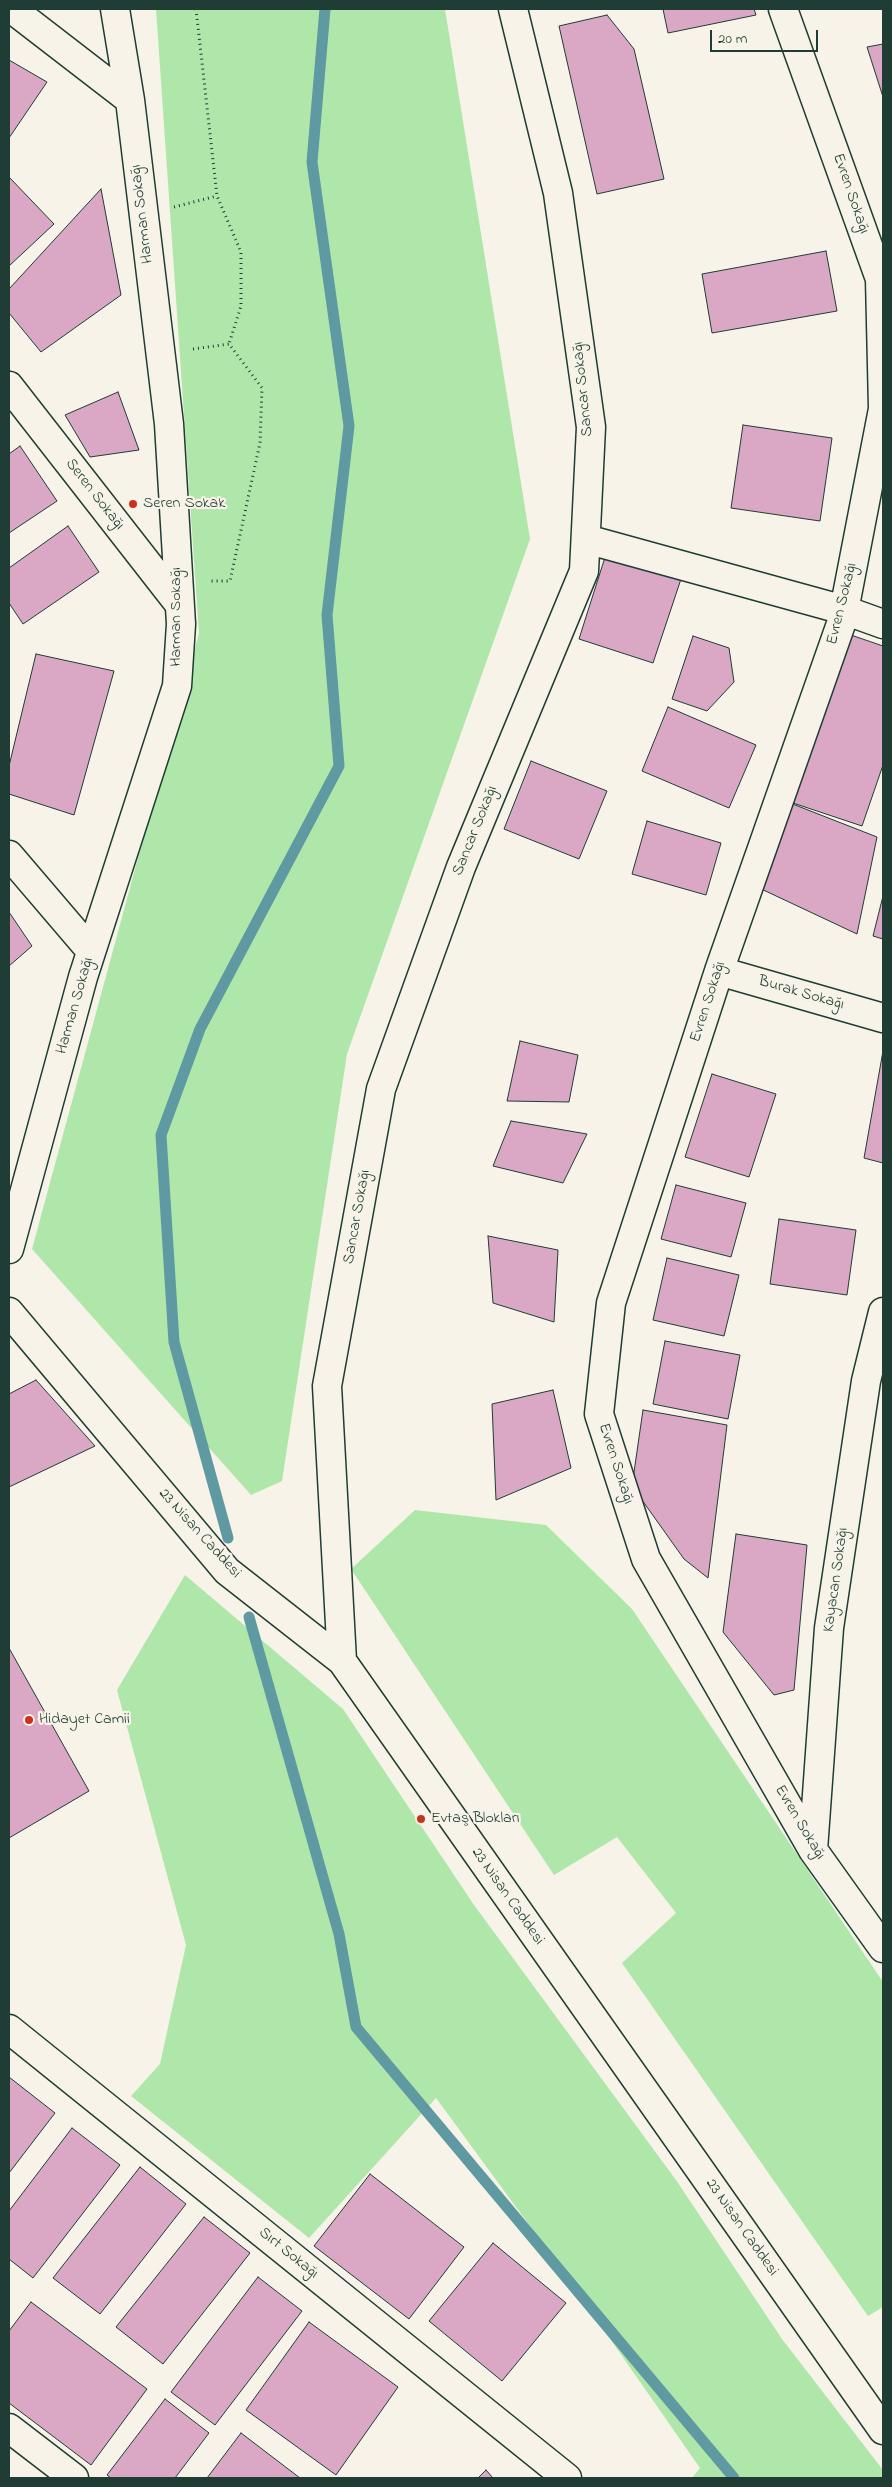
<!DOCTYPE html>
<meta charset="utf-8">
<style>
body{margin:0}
#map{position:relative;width:892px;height:2487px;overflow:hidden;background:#f7f3e8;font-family:"Indie Flower",sans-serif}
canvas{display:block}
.frame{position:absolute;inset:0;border:10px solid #1f3d34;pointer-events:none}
.scale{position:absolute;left:710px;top:30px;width:108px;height:22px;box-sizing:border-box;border:2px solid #1f3d34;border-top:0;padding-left:6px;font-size:15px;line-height:18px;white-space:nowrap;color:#1f3d34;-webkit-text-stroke:4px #f7f3e8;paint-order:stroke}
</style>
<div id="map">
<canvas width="892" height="2487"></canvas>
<div class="frame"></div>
<div class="scale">20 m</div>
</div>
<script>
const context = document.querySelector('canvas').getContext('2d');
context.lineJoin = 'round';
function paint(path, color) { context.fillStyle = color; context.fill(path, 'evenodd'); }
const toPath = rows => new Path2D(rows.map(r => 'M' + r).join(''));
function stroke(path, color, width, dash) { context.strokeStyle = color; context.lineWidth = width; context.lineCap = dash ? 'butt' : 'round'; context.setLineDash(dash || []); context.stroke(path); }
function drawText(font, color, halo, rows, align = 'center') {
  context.font = font + ' "Indie Flower",sans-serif'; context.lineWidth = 4.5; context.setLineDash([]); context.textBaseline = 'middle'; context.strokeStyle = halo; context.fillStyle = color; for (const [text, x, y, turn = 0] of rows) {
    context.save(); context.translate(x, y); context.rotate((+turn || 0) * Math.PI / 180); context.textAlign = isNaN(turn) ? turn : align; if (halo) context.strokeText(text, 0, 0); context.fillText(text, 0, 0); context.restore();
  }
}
paint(toPath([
 [156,9,445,9,530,539,347,1054,282,1481,251,1495,32,1249,199,633],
 [415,1510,546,1525,632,1609,883,1982,883,2307,868,2316,622,1963,676,1913,617,1837,554,1875,351,1569],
 [185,1575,343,1709,474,1905,676,2180,782,2339,883,2470,883,2478,692,2478,700,2468,560,2267,436,2098,309,2238,131,2096,160,2064,186,1945,117,1690]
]), '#afe7aa');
stroke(toPath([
 [228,1538,174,1342,161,1135,200,1029,339,766,327,615,349,426,312,162,325,9],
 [249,1617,339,1934,356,2027,734,2478]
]), '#5f99a1', 11);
const building = toPath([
 [663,9,754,9,756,15,668,33,663,9],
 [607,15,634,49,664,179,597,194,559,26,607,15],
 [883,44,883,97,867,47,883,44],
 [9,60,47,82,9,138,9,60],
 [9,177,54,224,9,266,9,177],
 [101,189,121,295,41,352,9,313,9,289,101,189],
 [826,251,837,311,712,333,702,274,826,251],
 [118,392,139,450,90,457,65,415,118,392],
 [743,425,832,438,820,521,731,508,743,425],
 [20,446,57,501,9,533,9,454,20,446],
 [68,526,99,572,23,624,9,603,9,568,68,526],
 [607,551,682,576,653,663,579,639,607,551],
 [848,634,883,646,883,765,862,826,790,802,848,634],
 [693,636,729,648,734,682,707,711,672,699,693,636],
 [36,654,114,671,74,815,9,794,9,766,36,654],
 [668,707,756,745,729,808,642,771,668,707],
 [531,761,607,791,579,859,504,829,531,761],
 [790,803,877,837,857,934,757,887,790,803],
 [647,821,721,843,706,895,632,874,647,821],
 [883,896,883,939,873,936,883,896],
 [9,912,32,946,9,966,9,912],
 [520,1041,578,1055,569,1102,507,1101,520,1041],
 [883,1051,883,1163,864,1158,883,1051],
 [712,1074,776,1094,749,1177,685,1157,712,1074],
 [511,1121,587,1134,563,1183,493,1166,511,1121],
 [676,1185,746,1203,731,1257,661,1239,676,1185],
 [779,1219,856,1230,847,1295,770,1284,779,1219],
 [488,1236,558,1250,554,1322,493,1303,488,1236],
 [667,1258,739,1275,724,1336,653,1320,667,1258],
 [665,1341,740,1355,728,1419,653,1404,665,1341],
 [36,1380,95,1446,9,1487,9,1394,36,1380],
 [553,1390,571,1468,496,1500,492,1404,553,1390],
 [643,1410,727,1425,708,1578,684,1559,632,1486,643,1410],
 [736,1534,807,1545,794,1690,774,1695,723,1632,736,1534],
 [9,1648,89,1791,9,1838,9,1648],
 [9,2077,55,2113,9,2173,9,2077],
 [72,2128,120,2165,33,2278,9,2259,9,2211,72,2128],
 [140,2167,186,2204,100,2314,53,2278,140,2167],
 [370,2174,464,2247,409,2319,314,2246,370,2174],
 [204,2217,250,2253,163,2364,116,2327,204,2217],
 [493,2243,566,2303,502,2381,429,2321,493,2243],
 [258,2277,302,2311,215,2425,171,2392,258,2277],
 [31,2302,147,2389,91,2465,9,2403,9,2331,31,2302],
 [309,2322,398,2387,336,2475,246,2410,309,2322],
 [165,2399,209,2433,175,2478,111,2478,107,2475,165,2399],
 [241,2433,300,2478,207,2478,241,2433],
 [486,2470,493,2478,478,2478,486,2470]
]);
paint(building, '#daa7c4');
stroke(building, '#1f3d34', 1);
const minor = toPath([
 [12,9,130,100],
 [783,9,880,279,883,409,842,621,719,971,611,1303,599,1414,646,1559,813,1850,883,1948],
 [9,386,179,604],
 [586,539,844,610,883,624],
 [9,855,91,951],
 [719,971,883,1018],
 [9,1249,83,977,177,686,181,624,169,424,130,100,115,9],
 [9,1312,227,1571,342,1661,883,2430],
 [342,1661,327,1386,381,1089,461,867,584,571,591,427,558,193,513,9],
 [813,1850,829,1628,866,1381,883,1312],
 [9,2029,567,2478],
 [9,2428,74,2478]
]);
stroke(minor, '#1f3d34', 31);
stroke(toPath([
 [196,9,217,196,241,252,241,306,229,344],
 [174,207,217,196],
 [193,349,229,344,262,388,260,443,230,581,211,581]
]), '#1f3d34', 3, [1, 4]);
stroke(minor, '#f7f3e8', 28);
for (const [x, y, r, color] of [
 [133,504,5,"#c8321e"],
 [29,1720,5,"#c8321e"],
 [421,1819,5,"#c8321e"]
]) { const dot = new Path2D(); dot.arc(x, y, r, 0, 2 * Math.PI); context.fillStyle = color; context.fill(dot); stroke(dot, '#f7f3e8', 2); }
drawText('16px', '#1f3d34', '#f7f3e8', [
 ["Evren Sokağı",850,194,71],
 ["Harman Sokağı",143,214,-97],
 ["Sancar Sokağı",584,389,-96],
 ["Seren Sokağı",94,495,52],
 ["Evren Sokağı",843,604,-76],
 ["Harman Sokağı",177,617,-90],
 ["Sancar Sokağı",476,831,-68],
 ["Burak Sokağı",801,994,16],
 ["Evren Sokağı",709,1002,-72],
 ["Harman Sokağı",76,1006,-74],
 ["Sancar Sokağı",358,1217,-80],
 ["Evren Sokağı",615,1464,72],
 ["23 Nisan Caddesi",199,1534,48],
 ["Kayacan Sokağı",837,1580,-82],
 ["Evren Sokağı",799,1823,59],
 ["23 Nisan Caddesi",507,1897,55],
 ["23 Nisan Caddesi",741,2228,55],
 ["Sırt Sokağı",288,2254,39]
]);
drawText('16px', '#1f3d34', '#f7f3e8', [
 ["Seren Sokak",143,504],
 ["Hidayet Camii",39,1720],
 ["Evtaş Blokları",431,1819]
], 'left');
</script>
